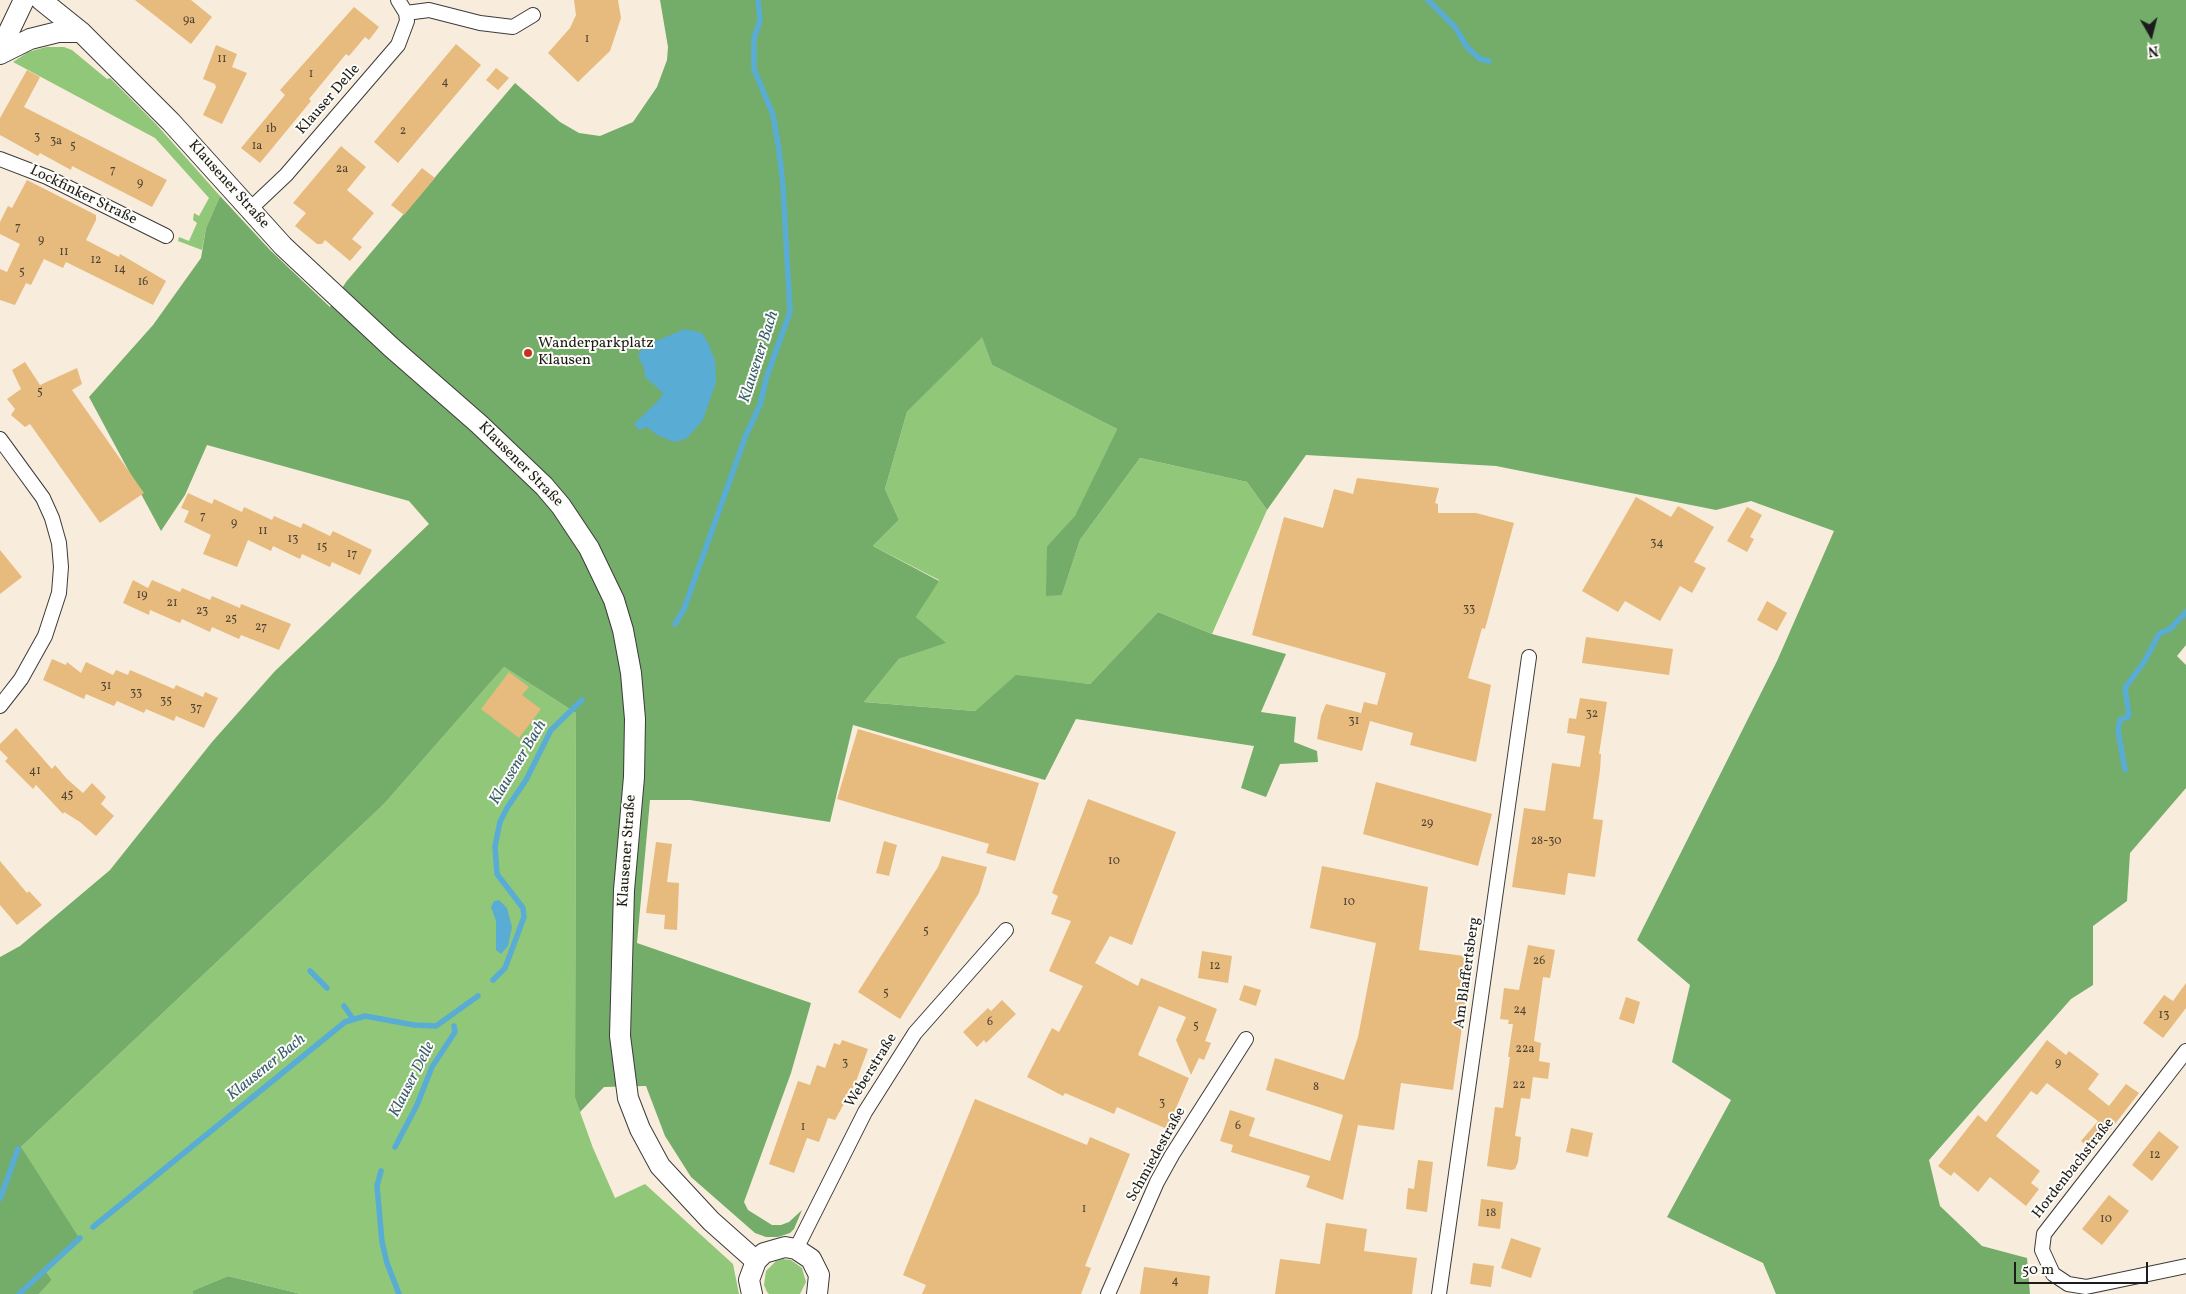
<!DOCTYPE html>
<meta charset="utf-8">
<style>
body{margin:0}
#map{position:relative;width:2186px;height:1294px;overflow:hidden;background:#f8eddc;font-family:Vollkorn,serif}
canvas{display:block}
.north{position:absolute;left:2126px;top:10px;width:50px;height:50px;-webkit-text-stroke:4px #fdfcf7;paint-order:stroke;rotate:172deg;font-size:14px;font-weight:700;line-height:20px;text-align:center;color:#1c1c1c}
.north::after{content:'';display:block;margin:auto;width:18px;height:22px;background:#1c1c1c;clip-path:polygon(50% 0,100% 100%,50% 72%,0 100%)}
.scale{position:absolute;left:2014px;top:1262px;width:134px;height:22px;box-sizing:border-box;border:2px solid #1c1c1c;border-top:0;padding-left:6px;font-size:15px;line-height:18px;white-space:nowrap;color:#1c1c1c;-webkit-text-stroke:4px #fdfcf7;paint-order:stroke}
</style>
<div id="map">
<canvas width="2186" height="1294"></canvas>
<div class="north">N</div>
<div class="scale">50 m</div>
</div>
<script>
const context = document.querySelector('canvas').getContext('2d');
context.lineJoin = 'round';
function paint(path, color) { context.fillStyle = color; context.fill(path, 'evenodd'); }
const toPath = rows => new Path2D(rows.map(r => 'M' + r).join(''));
function stroke(path, color, width, dash) { context.strokeStyle = color; context.lineWidth = width; context.lineCap = dash ? 'butt' : 'round'; context.setLineDash(dash || []); context.stroke(path); }
function drawText(font, color, halo, rows, align = 'center') {
  context.font = font + ' Vollkorn,serif'; context.lineWidth = 4; context.setLineDash([]); context.textBaseline = 'middle'; context.strokeStyle = halo; context.fillStyle = color; for (const [text, x, y, turn = 0] of rows) {
    context.save(); context.translate(x, y); context.rotate((+turn || 0) * Math.PI / 180); context.textAlign = isNaN(turn) ? turn : align; if (halo) context.strokeText(text, 0, 0); context.fillText(text, 0, 0); context.restore();
  }
}
paint(toPath([
 [46,47,64,47,72,50,107,79,110,78,156,124,220,196,206,228,202,250,178,241,179,237,189,241,197,223,193,220,194,213,199,216,209,198,155,138,13,62,28,52],
 [982,336,992,365,1117,429,1075,517,1047,546,1062,595,1080,540,1140,458,1247,482,1267,510,1212,634,1158,612,1090,684,1016,676,975,711,864,702,899,659,945,643,916,617,939,580,873,546,899,520,885,489,907,412],
 [504,667,576,713,575,1098,593,1148,615,1198,645,1184,733,1264,739,1294,301,1294,228,1276,192,1291,193,1294,39,1294,52,1280,45,1270,21,1147,384,804],
 [783,1259,791,1260,802,1268,806,1282,800,1294,769,1294,767,1292,764,1285,766,1271,776,1261]
]), '#91c779');
paint(toPath([
 [660,0,2186,0,2186,645,2177,656,2186,665,2186,788,2130,853,2127,901,2093,926,2093,985,2071,999,1929,1160,1940,1206,1982,1246,2027,1258,2030,1294,1776,1294,1763,1263,1667,1217,1731,1100,1672,1062,1690,985,1637,940,1777,661,1834,531,1751,501,1716,510,1496,466,1306,455,1267,510,1247,482,1140,458,1080,540,1062,595,1046,596,1047,546,1075,516,1117,429,992,365,982,337,907,412,885,489,899,520,873,546,939,581,916,617,946,643,899,659,864,702,975,711,1016,675,1090,684,1158,612,1212,634,1286,654,1261,712,1296,717,1294,742,1317,751,1318,762,1280,764,1266,797,1241,788,1254,746,1076,719,1045,780,853,725,830,822,690,800,650,800,637,943,811,1003,791,1073,744,1202,748,1210,772,1225,781,1225,789,1222,802,1210,794,1229,790,1233,778,1237,766,1237,755,1233,691,1177,665,1136,646,1086,604,1087,580,1112,575,1098,576,713,504,667,384,804,21,1147,81,1241,45,1270,52,1280,39,1294,0,1294,0,957,20,946,110,870,212,742,275,671,429,524,409,501,207,445,185,495,161,531,89,397,153,325,201,258,206,228,220,196,270,250,330,307,346,282,515,83,560,122,579,133,600,136,633,122,657,87,667,60,668,47],
 [228,1276,301,1294,193,1294,192,1291]
]), '#74ac69');
paint(toPath([
 [685,329,702,333,708,343,715,360,716,382,703,420,686,439,674,442,657,435,647,427,639,430,634,424,660,399,663,393,645,377,644,368,638,356,641,350,656,341],
 [499,900,507,908,512,927,508,946,501,954,496,950,496,921,491,907,494,901]
]), '#59add4');
stroke(toPath([
 [1428,0,1455,27,1467,47,1480,59,1489,61],
 [675,624,684,609,746,435,760,405,767,376,790,312,783,186,779,150,773,115,754,69,754,38,760,21,758,0],
 [2125,770,2118,730,2120,720,2129,716,2125,688,2144,662,2159,634,2170,629,2186,612],
 [310,971,327,988],
 [493,980,505,968,524,917,523,908,497,874,495,846,500,822,507,808,526,780,551,730,582,700],
 [344,1006,353,1019],
 [395,1147,417,1105,432,1067,455,1032,454,1026],
 [381,1171,377,1186,382,1242,387,1263,399,1294],
 [0,1199,18,1149],
 [93,1227,345,1022,365,1016,414,1025,436,1026,478,996],
 [19,1294,80,1238]
]), '#59add4', 5.5);
paint(toPath([
 [135,0,191,0,212,17,191,44],
 [574,0,618,0,621,18,610,51,578,82,548,53,570,28,576,15],
 [354,7,379,27,369,40,365,37,349,56,346,54,309,99,311,101,260,163,241,148,285,95,280,90],
 [456,44,481,65,398,163,374,142],
 [216,45,237,54,232,67,247,73,222,124,203,115,216,87,215,84,203,79],
 [496,68,509,78,498,90,486,80],
 [27,70,40,77,24,107,167,180,152,207,72,166,71,170,40,153,38,156,0,135,0,118],
 [341,146,366,167,347,190,374,213,352,239,362,247,350,261,325,240,322,244,317,244,295,226,306,213,293,203],
 [422,168,435,178,404,215,391,205],
 [27,180,96,215,96,220,86,240,119,257,120,254,166,281,153,305,66,262,63,268,44,259,31,285,26,283,15,305,0,300,0,269,7,272,20,244,0,234,0,222,8,206,12,208],
 [25,362,40,385,77,368,82,384,72,390,144,493,100,523,30,424,25,427,11,415,15,409,7,399,21,389,12,370],
 [1357,478,1439,488,1435,503,1438,504,1438,513,1476,513,1514,523,1485,629,1482,628,1468,678,1491,685,1476,762,1410,745,1413,733,1370,721,1362,751,1317,739,1321,716,1326,704,1361,713,1364,702,1377,705,1386,673,1252,635,1284,517,1323,528,1334,489,1353,494],
 [188,493,212,504,214,499,242,512,244,507,272,520,274,516,301,528,303,523,330,536,333,531,372,550,360,575,332,562,330,567,302,554,300,559,273,546,271,551,248,540,237,567,203,554,211,535,184,522,189,511,181,508],
 [1636,497,1671,517,1678,506,1714,527,1694,562,1706,568,1692,593,1680,586,1660,621,1625,601,1618,612,1582,591],
 [1747,507,1762,515,1750,537,1754,539,1747,552,1727,541],
 [0,550,22,577,0,594],
 [133,580,148,588,152,580,180,592,182,588,210,600,212,596,240,608,241,604,291,624,279,650,241,635,239,639,212,627,210,632,182,619,180,623,150,610,149,615,123,603],
 [1767,601,1787,613,1777,631,1757,620],
 [1586,637,1673,649,1669,675,1582,663],
 [52,659,66,665,67,662,81,673,86,662,113,675,116,670,128,675,130,670,174,689,176,685,203,697,205,692,218,698,204,728,176,716,174,721,146,709,144,713,117,701,114,706,86,694,84,699,56,686,43,680],
 [509,672,529,687,522,695,541,709,519,738,481,709],
 [1580,698,1607,702,1599,754,1601,754,1600,770,1593,819,1603,820,1595,877,1568,873,1565,895,1512,887,1524,808,1545,811,1552,763,1580,767,1585,736,1567,733,1569,718,1576,719],
 [16,728,52,769,55,765,67,779,83,793,92,783,106,797,101,804,114,816,96,836,80,822,64,812,63,814,36,785,33,789,5,761,8,758,0,750,0,744],
 [858,729,1039,783,1015,861,986,853,989,844,837,799],
 [1376,782,1492,814,1478,866,1363,834],
 [1088,799,1176,832,1132,945,1110,936,1095,963,1138,986,1141,978,1217,1009,1205,1041,1211,1043,1204,1060,1199,1058,1191,1075,1176,1040,1186,1017,1159,1006,1138,1055,1189,1078,1167,1129,1117,1107,1114,1114,1065,1093,1063,1096,1027,1077,1052,1028,1059,1032,1083,986,1049,971,1071,921,1051,914,1058,896,1052,893],
 [884,841,897,845,889,876,876,873],
 [656,842,672,844,667,882,679,883,677,930,664,929,665,915,646,913],
 [942,856,987,867,979,893,900,1019,858,992,938,867],
 [0,861,27,893,29,891,42,905,17,925,0,905],
 [1322,866,1428,887,1419,950,1472,957,1453,1090,1401,1083,1394,1130,1358,1125,1343,1200,1306,1187,1310,1176,1231,1152,1233,1145,1220,1141,1230,1110,1255,1118,1249,1136,1330,1161,1343,1115,1266,1090,1275,1058,1344,1080,1358,1037,1376,943,1310,928],
 [1528,945,1555,950,1550,978,1543,977,1534,1041,1541,1043,1539,1061,1550,1063,1548,1079,1533,1077,1530,1099,1521,1098,1515,1136,1521,1137,1518,1162,1515,1169,1511,1170,1487,1166,1495,1107,1503,1108,1510,1057,1508,1057,1513,1024,1508,1024,1509,1020,1500,1019,1504,988,1519,990],
 [1202,951,1232,956,1228,983,1198,978],
 [2186,983,2186,1008,2163,1038,2143,1023,2164,995,2173,1001],
 [1244,985,1261,990,1256,1006,1239,1000],
 [1626,997,1640,1002,1634,1024,1619,1019],
 [1002,1000,1016,1014,986,1043,984,1040,977,1047,963,1032,988,1008,991,1011],
 [842,1040,868,1049,855,1084,835,1120,828,1118,819,1142,807,1138,794,1173,769,1164,798,1081,810,1085,817,1065,825,1068,834,1043,840,1045],
 [2047,1040,2066,1055,2069,1051,2099,1074,2088,1089,2109,1106,2126,1084,2139,1093,2094,1151,2081,1141,2098,1121,2047,1083,2037,1095,2031,1091,1996,1136,2040,1171,2031,1183,2039,1189,2026,1206,1990,1177,1978,1192,1954,1172,1951,1176,1938,1166,1978,1115,1986,1122],
 [975,1099,1087,1145,1090,1137,1130,1154,1085,1266,1091,1268,1081,1294,922,1294,926,1285,903,1275],
 [1571,1128,1593,1133,1588,1157,1566,1152],
 [2159,1131,2179,1147,2152,1181,2132,1165],
 [1418,1160,1433,1162,1427,1212,1406,1209,1408,1188,1414,1189],
 [2109,1195,2129,1211,2102,1245,2082,1229],
 [1481,1199,1503,1202,1500,1229,1478,1226],
 [1326,1223,1367,1229,1364,1251,1417,1258,1412,1294,1275,1294,1280,1259,1320,1264],
 [1511,1238,1541,1248,1531,1278,1501,1268],
 [1473,1263,1494,1266,1491,1287,1470,1284],
 [1144,1267,1210,1276,1208,1294,1140,1294]
]), '#e7ba7d');
const street = toPath([
 [406,13,429,10,480,23,513,27,533,15],
 [0,159,47,177,166,236],
 [249,210,286,175,398,45,407,21,406,13,398,0],
 [0,439,43,498,52,518,59,543,61,567,59,593,45,636,21,679,0,706],
 [2186,1051,2044,1234,2042,1250,2053,1274,2068,1284,2086,1287,2186,1266],
 [796,1249,865,1112,915,1033,1006,930],
 [1108,1294,1157,1182,1172,1155,1246,1039],
 [1439,1294,1529,657]
]);
const secondary = toPath([
 [41,0,81,32,171,122,283,246,391,347,479,424,544,486,561,506,589,548,614,600,623,630,631,673,635,719,634,777,624,890,620,1036,628,1098,640,1129,660,1166,711,1221,756,1261],
 [0,50,24,0],
 [0,54,30,39,58,32,81,32],
 [752,1294,749,1280,756,1261,764,1253,785,1247,796,1249,811,1259,819,1275,817,1294]
]);
stroke(street, '#3d3b39', 16);
stroke(secondary, '#3d3b39', 22);
stroke(street, '#fff', 14);
stroke(secondary, '#fff', 20);
for (const [x, y, r, color] of [
 [528,353,5,"#c8321e"]
]) { const dot = new Path2D(); dot.arc(x, y, r, 0, 2 * Math.PI); context.fillStyle = color; context.fill(dot); stroke(dot, '#fdfcf7', 2); }
drawText('12px', '#4f4434', null, [
 ["9a",189,21],
 ["1",587,40],
 ["11",222,60],
 ["1",311,75],
 ["4",445,83],
 ["1b",271,130],
 ["2",403,132],
 ["3",37,138],
 ["3a",56,142],
 ["5",73,147],
 ["1a",257,147],
 ["2a",342,170],
 ["7",113,171],
 ["9",140,184],
 ["7",18,228],
 ["9",41,241],
 ["11",64,253],
 ["12",96,261],
 ["14",120,270],
 ["5",22,273],
 ["16",143,283],
 ["5",40,393],
 ["7",203,517],
 ["9",234,524],
 ["11",263,532],
 ["13",293,540],
 ["34",1657,544],
 ["15",322,548],
 ["17",352,555],
 ["19",142,596],
 ["21",172,604],
 ["33",1469,610],
 ["23",202,612],
 ["25",231,620],
 ["27",261,628],
 ["31",106,687],
 ["33",136,694],
 ["35",166,702],
 ["37",196,709],
 ["32",1592,715],
 ["31",1354,722],
 ["41",35,772],
 ["45",67,796],
 ["29",1427,824],
 ["28-30",1546,842],
 ["10",1114,862],
 ["10",1349,903],
 ["5",926,932],
 ["26",1539,962],
 ["12",1215,967],
 ["5",886,994],
 ["24",1520,1011],
 ["13",2164,1016],
 ["6",990,1023],
 ["5",1196,1027],
 ["22a",1525,1050],
 ["3",845,1064],
 ["9",2058,1064],
 ["22",1519,1086],
 ["8",1316,1088],
 ["3",1162,1104],
 ["6",1238,1127],
 ["1",803,1128],
 ["12",2155,1156],
 ["1",1084,1210],
 ["18",1491,1214],
 ["10",2106,1220],
 ["4",1175,1282]
]);
drawText('15px', '#1c1c1c', '#fdfcf7', [
 ["Klauser Delle",329,100,-49],
 ["Klausener Straße",228,185,48],
 ["Lockfinker Straße",83,196,26],
 ["Klausener Straße",520,465,45],
 ["Klausener Straße",628,851,-86],
 ["Am Blaffertsberg",1468,973,-82],
 ["Weberstraße",872,1071,-58],
 ["Schmiedestraße",1157,1155,-61],
 ["Hordenbachstraße",2074,1169,-52]
]);
drawText('15px', '#1c1c1c', '#fdfcf7', [
 ["Wanderparkplatz",538,344],
 ["Klausen",538,361]
], 'left');
drawText('italic 16px', '#375d6f', '#fdfcf7', [
 ["Klausener Bach",760,357,-72],
 ["Klausener Bach",519,763,-59],
 ["Klausener Bach",267,1068,-39],
 ["Klauser Delle",413,1080,-63]
]);
</script>
